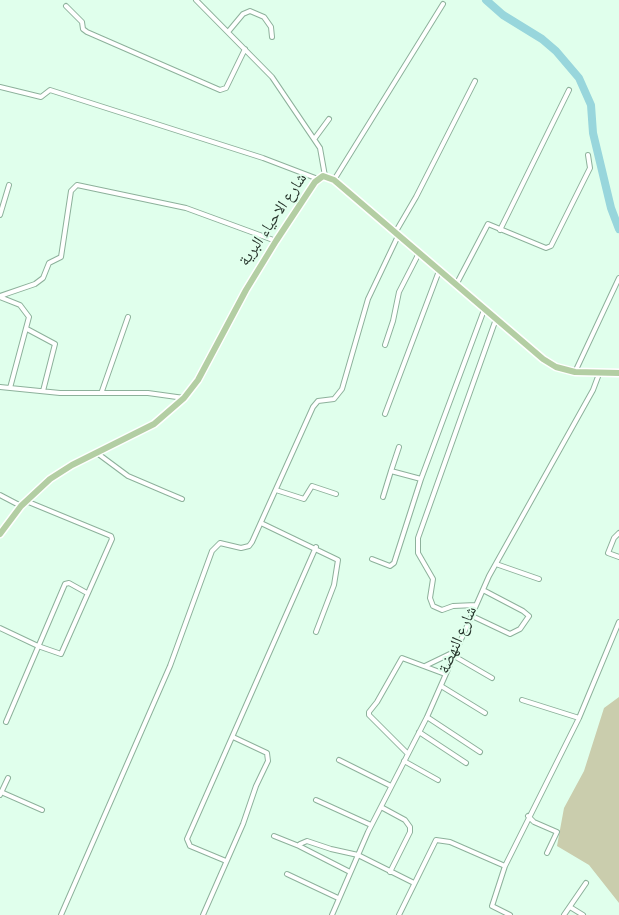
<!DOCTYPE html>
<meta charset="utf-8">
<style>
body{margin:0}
canvas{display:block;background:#e0ffec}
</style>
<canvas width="619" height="915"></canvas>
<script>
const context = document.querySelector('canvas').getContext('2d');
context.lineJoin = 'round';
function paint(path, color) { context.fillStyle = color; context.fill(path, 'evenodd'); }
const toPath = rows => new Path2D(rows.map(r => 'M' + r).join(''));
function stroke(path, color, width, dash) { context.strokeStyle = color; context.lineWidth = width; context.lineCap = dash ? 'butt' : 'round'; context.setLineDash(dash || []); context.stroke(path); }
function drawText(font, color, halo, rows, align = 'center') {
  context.font = font + ' Georgia,"Noto Naskh Arabic",serif'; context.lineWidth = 4; context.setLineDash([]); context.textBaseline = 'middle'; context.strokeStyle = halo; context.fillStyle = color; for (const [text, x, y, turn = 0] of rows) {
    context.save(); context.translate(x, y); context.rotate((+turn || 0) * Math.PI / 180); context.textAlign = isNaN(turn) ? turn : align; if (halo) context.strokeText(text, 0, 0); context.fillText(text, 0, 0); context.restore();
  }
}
paint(toPath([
 [619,697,619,903,589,865,557,846,564,808,584,771,604,708]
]), '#cacdad');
stroke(toPath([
 [486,0,503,15,542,39,556,51,579,78,591,105,593,133,611,208,619,229]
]), '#98d6dc', 8);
const minor = toPath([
 [196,0,272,77,320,148,325,176],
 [66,6,82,22,83,29,87,32,220,90,226,88,245,49],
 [228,32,243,14,250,11,264,17,271,27,272,37],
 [0,87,41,97,50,90,263,158,318,179],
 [315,138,329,119],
 [334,180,443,4],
 [0,215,9,185],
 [500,230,569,90],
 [395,233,416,197,475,81],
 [456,285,488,224,546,248,551,246,590,168,588,155],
 [0,296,35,284,43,278,49,263,61,257,71,191,77,185,186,208,276,241],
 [0,297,20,305,29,317,10,388],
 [27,329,55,344,43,391],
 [385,345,393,321,399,292,419,253],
 [575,372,619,278],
 [0,387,60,393,148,393,184,398],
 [102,391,128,317],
 [385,414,439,271],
 [399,447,391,471,421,479],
 [97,453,128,476,182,499],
 [276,490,304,499,312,486,336,494],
 [0,495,21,506],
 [383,497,391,471],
 [261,523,338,560,334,585,316,632],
 [619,533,614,538,608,553,619,557],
 [372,559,390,566,394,563,421,479,484,310],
 [496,564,539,579],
 [476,605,453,606,442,610,433,606,430,598,433,579,418,553,418,538,496,319],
 [472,616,510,634,520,629,529,616,523,611,483,590],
 [0,628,38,646,61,654,112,539,111,536,26,501],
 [454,656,492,678],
 [425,666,456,651],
 [441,686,485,713],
 [522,700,579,718],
 [427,717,480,752],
 [6,722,65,584,69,583,87,593],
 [419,732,466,763],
 [408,754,369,715,369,712,377,702,402,658,445,674],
 [339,760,391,786],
 [404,761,438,780],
 [1,792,42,810],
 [0,795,8,778],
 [316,800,371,825],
 [381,807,405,820,410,827,410,832,390,872],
 [528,816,534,822,557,832,547,853],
 [274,836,299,846],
 [226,861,190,846,187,839,316,547],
 [505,866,492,906,510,915],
 [350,872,299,846,300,844,307,841,331,849,358,855,414,883],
 [287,874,338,898],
 [570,907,583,915],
 [61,915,170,666,212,551,220,543,241,548,249,546,252,542,313,407,318,401,334,399,342,389,368,299,398,236],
 [203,915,243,824,256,786,268,761,267,753,233,737],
 [332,915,368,832,427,717,489,576,593,390,599,374],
 [399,915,436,840,450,842,505,866,579,718,619,622],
 [564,915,586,883]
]);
const primary = toPath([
 [0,534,21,506,50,479,72,465,154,424,184,398,198,380,246,290,276,241,315,182,323,176,334,180,543,359,556,367,575,372,619,373]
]);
stroke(minor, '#8db19b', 6);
stroke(primary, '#fff', 9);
stroke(minor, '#fff', 4);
stroke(primary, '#b3cea3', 6);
drawText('16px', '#27352c', '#e0ffec', [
 ["شارع الاحياء البرية",275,221,-56],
 ["شارع النهضة",460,641,-66]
]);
</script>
